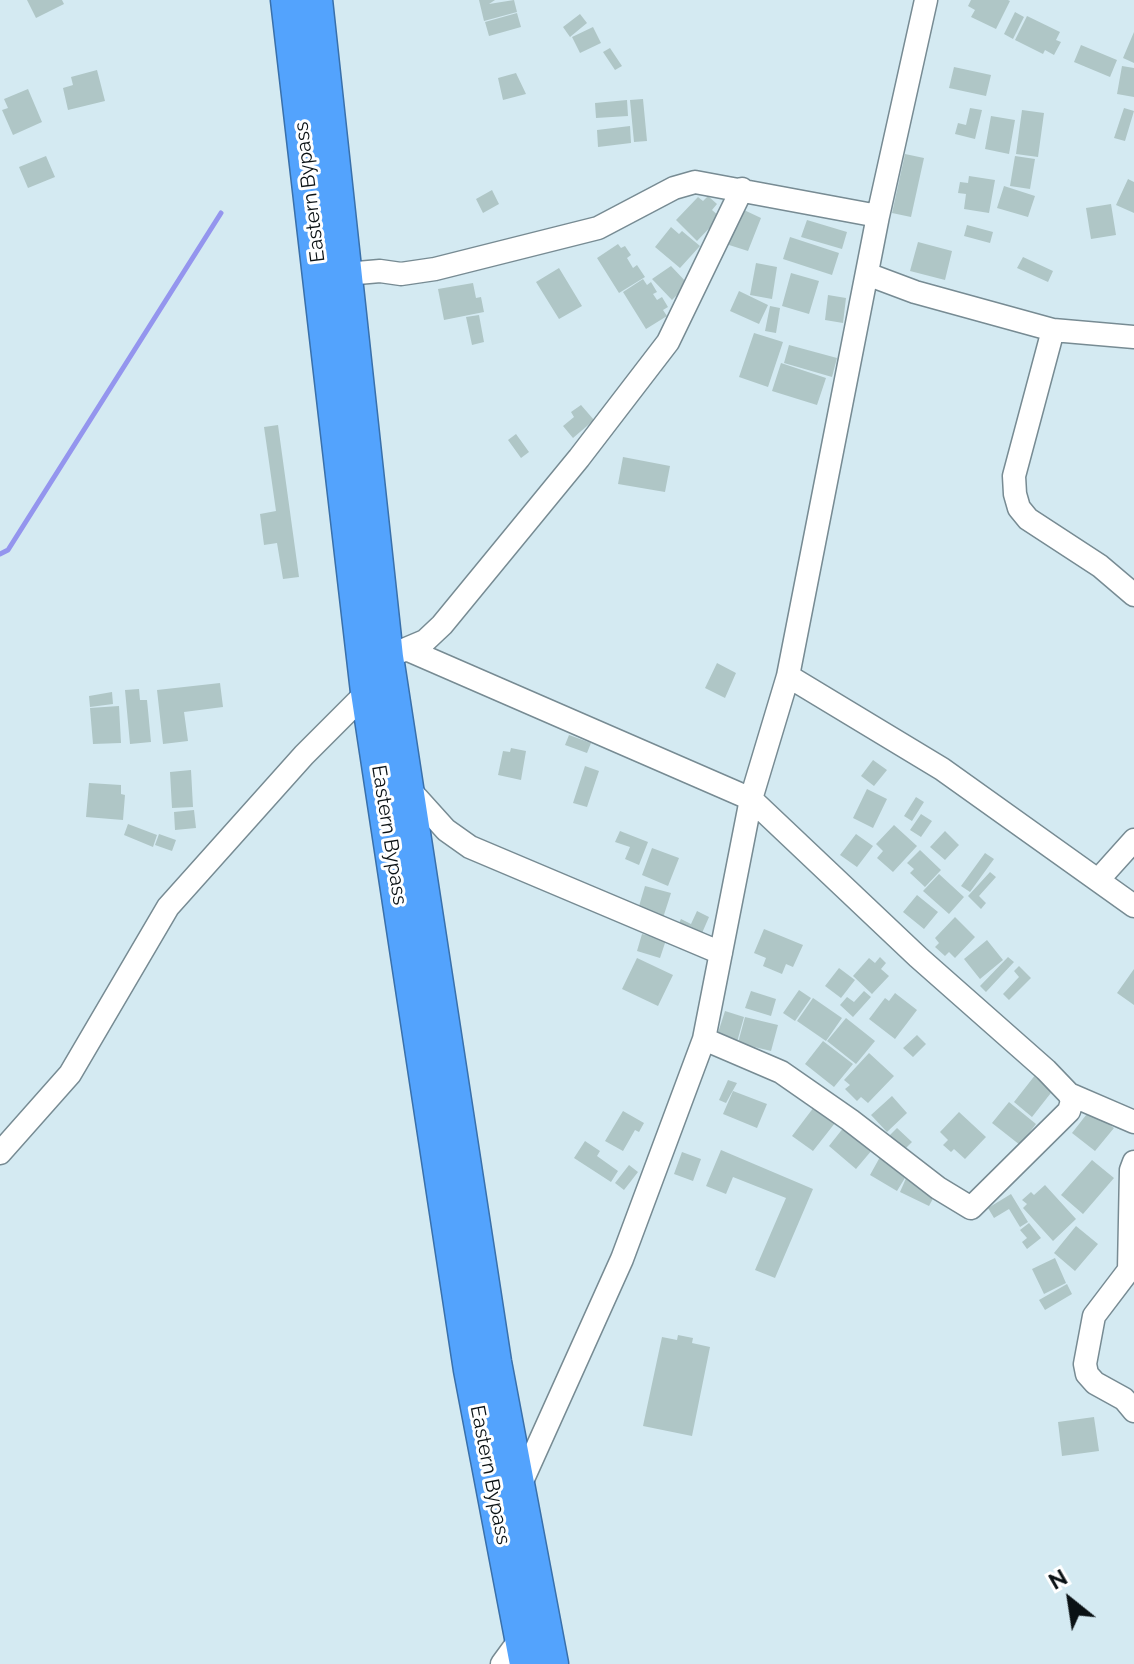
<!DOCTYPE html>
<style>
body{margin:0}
#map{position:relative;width:1134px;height:1664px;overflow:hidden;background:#d4eaf2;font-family:Raleway,sans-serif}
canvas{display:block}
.north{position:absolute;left:1030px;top:1560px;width:80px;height:80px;-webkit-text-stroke:6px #fff;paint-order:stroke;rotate:330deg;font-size:22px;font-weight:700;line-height:32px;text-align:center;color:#0a1114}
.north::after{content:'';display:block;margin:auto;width:28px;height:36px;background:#0a1114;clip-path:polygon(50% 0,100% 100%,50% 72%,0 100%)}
</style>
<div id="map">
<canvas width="1134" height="1664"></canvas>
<div class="north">N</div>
</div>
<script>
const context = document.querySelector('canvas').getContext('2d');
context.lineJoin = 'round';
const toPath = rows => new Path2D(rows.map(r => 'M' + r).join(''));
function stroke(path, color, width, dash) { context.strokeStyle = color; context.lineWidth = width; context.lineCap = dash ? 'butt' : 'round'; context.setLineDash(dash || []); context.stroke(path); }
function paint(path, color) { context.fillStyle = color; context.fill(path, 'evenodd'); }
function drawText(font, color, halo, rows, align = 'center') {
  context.font = font + ' Raleway,sans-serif'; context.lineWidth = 6; context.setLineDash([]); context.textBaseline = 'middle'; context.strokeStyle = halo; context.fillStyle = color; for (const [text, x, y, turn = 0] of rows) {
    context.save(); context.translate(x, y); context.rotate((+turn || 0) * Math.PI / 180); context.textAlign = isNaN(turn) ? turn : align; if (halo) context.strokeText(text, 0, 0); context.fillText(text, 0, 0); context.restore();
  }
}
stroke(toPath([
 [0,554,8,550,221,213]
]), '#9495ee', 5);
paint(toPath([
 [27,0,62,0,64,4,36,18],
 [479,0,495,0,489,4,514,0,517,12,484,21],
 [971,0,1008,0,1010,1,996,29,971,17,975,10,968,6],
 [1015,12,1024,17,1013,39,1004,34],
 [517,13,521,27,489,36,485,22],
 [580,14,587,23,570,37,563,27],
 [1027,16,1060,32,1056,40,1061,42,1054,55,1045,50,1043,54,1015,40],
 [593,27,601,43,580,53,572,37],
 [1134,32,1134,63,1123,58],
 [1081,45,1117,60,1110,77,1074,62],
 [610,48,622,66,615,70,603,52],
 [1122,66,1134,68,1134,97,1117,94],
 [954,67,991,75,986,96,949,88],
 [97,70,105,101,68,110,63,88,73,85,71,77],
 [516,73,526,94,503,100,498,78],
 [28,89,42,122,13,135,2,110,8,108,4,99],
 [643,99,647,141,634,142,630,100],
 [627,100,628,116,596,118,595,103],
 [970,108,982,110,975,139,955,134,958,123,966,125],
 [1124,108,1134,111,1125,141,1114,138],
 [1022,110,1044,113,1038,157,1016,154],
 [991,116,1015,120,1009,154,985,149],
 [630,126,631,143,598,147,597,130],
 [905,154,924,158,911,217,892,213],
 [46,156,55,177,28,188,19,167],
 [1015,156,1035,159,1030,189,1010,186],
 [969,176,995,180,989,213,964,209,966,194,958,193,960,182,968,183],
 [1128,179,1134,182,1134,213,1116,205],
 [1004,186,1035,196,1028,217,997,208],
 [492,190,499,204,483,213,476,199],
 [708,196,717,204,712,210,720,217,697,241,676,220,698,197,703,201],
 [1111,204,1116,235,1091,239,1086,208],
 [744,210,761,218,748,251,726,244],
 [807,220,847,232,842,249,801,237],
 [967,225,993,232,990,243,964,236],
 [671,227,679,234,682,231,700,246,680,268,655,247],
 [790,237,839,253,832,275,783,259],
 [918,242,952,251,945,280,910,271],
 [618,244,621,248,625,246,631,255,627,258,633,268,637,265,645,277,619,293,597,258],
 [1023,257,1053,271,1048,282,1017,268],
 [756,263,777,267,772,299,750,295],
 [671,266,688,284,672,300,652,279],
 [559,268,582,306,559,319,536,282],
 [791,273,819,281,809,314,782,306],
 [643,279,647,285,651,282,657,292,653,294,657,300,662,297,668,307,663,310,667,316,646,329,623,292],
 [473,283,476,298,481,297,484,312,444,320,438,289],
 [739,291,768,305,759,324,730,311],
 [828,295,846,298,843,323,825,320],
 [770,306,780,308,776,333,765,331],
 [479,315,484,342,472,345,466,317],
 [754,333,783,342,768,387,739,377],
 [789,345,837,358,832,377,784,363],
 [781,363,826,378,817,405,772,391],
 [581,405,594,420,573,438,563,426,574,417,571,412],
 [278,425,299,577,283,579,277,543,264,545,260,514,276,511,264,427],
 [516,434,529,452,521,458,508,440],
 [623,457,670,466,665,492,618,484],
 [717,663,736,673,725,698,705,688],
 [220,683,223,707,184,712,188,741,163,744,157,690],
 [139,689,140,700,147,700,151,742,130,744,125,690],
 [112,692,113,704,90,707,89,696],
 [119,706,121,743,93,744,90,708],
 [569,735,591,743,587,753,565,745],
 [511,748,526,751,521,780,498,775,503,751,510,752],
 [873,760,887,770,874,786,861,776],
 [585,766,599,771,587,807,573,803],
 [191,770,193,807,172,808,170,772],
 [89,783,121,785,121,794,125,795,123,820,86,817],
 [867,789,887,799,873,828,853,818],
 [916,797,924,802,912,821,904,816],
 [194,810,196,828,175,830,174,812],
 [921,814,932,821,921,837,910,830],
 [128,824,157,835,153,847,124,835],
 [894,825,917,846,893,872,877,858,883,851,876,844],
 [620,831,648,842,639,865,625,859,630,847,615,842],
 [945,831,959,845,945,860,930,847],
 [159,834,176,840,172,851,155,845],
 [856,834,873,846,857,867,840,855],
 [652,848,679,858,668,886,642,875],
 [920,850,941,870,925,887,910,873,914,869,907,863],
 [985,853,994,859,970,892,961,886],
 [990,872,996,877,979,896,986,903,981,909,968,896],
 [939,874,964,897,949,914,923,891],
 [645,886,671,893,662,921,637,913],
 [917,895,938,912,924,929,903,912],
 [697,911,709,917,699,940,676,929,681,919,691,924],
 [955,917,975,937,955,958,949,952,945,956,935,947,939,943,935,938],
 [764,929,803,945,793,967,786,964,782,974,763,966,766,958,754,953],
 [642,934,666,940,660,958,637,951],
 [987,940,1003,960,980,979,964,959],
 [880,957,886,963,881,969,889,976,872,994,853,976,869,958,875,963],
 [1008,957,1014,962,986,992,980,986],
 [637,958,673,975,658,1006,622,989],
 [1019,966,1031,978,1009,1000,1003,994,1019,977,1014,971],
 [839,968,855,980,841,998,825,986],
 [1134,969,1134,1005,1117,993],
 [799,990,811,998,795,1021,783,1013],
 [751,991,776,999,771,1016,745,1008],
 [864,991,871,997,853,1017,840,1005,847,997,854,1002],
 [895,993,917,1010,895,1039,869,1019,885,998,889,1001],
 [813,998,842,1018,826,1041,797,1021],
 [725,1011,744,1017,737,1042,717,1036],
 [745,1017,778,1025,771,1051,738,1043],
 [846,1018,875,1041,856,1064,827,1041],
 [917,1035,926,1044,913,1057,903,1048],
 [823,1041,853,1064,834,1087,805,1064],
 [869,1053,894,1076,868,1103,861,1097,857,1101,845,1089,850,1085,844,1080],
 [1036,1074,1054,1089,1032,1117,1014,1102],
 [728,1080,737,1083,726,1103,719,1100],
 [733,1091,767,1104,757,1128,723,1114],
 [892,1096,907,1113,887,1132,871,1115],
 [1009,1102,1036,1124,1020,1145,992,1123],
 [814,1107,835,1123,813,1151,792,1136],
 [1090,1110,1114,1128,1095,1151,1072,1133],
 [623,1111,644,1123,639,1132,635,1130,623,1151,605,1141],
 [959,1112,986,1137,965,1159,954,1149,951,1152,943,1145,948,1140,940,1132],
 [844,1127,872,1150,856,1169,829,1146],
 [897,1128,912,1142,904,1150,889,1136],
 [585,1141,600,1151,597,1156,618,1171,611,1182,574,1158],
 [721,1150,813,1189,775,1278,755,1270,786,1198,733,1177,726,1194,706,1186],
 [682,1152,701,1159,693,1181,674,1174],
 [880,1157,908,1173,897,1191,870,1175],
 [1092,1160,1114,1178,1083,1214,1061,1195],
 [629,1165,638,1172,624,1190,615,1183],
 [907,1176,937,1191,929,1206,900,1192],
 [1045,1185,1076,1219,1053,1241,1023,1208,1027,1204,1022,1200,1031,1192,1034,1195],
 [1011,1194,1028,1222,1020,1227,1009,1209,994,1218,988,1208],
 [1029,1223,1041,1238,1027,1249,1022,1242,1027,1238,1020,1230],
 [1076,1226,1098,1244,1075,1271,1054,1253],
 [1055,1258,1066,1283,1044,1294,1032,1269],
 [1067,1284,1072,1294,1045,1310,1039,1300],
 [678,1335,693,1338,692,1343,710,1347,692,1436,643,1426,662,1337,677,1340],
 [1094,1417,1099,1451,1062,1456,1058,1422]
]), '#afc6c6');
const minor = toPath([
 [346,274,380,271,401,274,435,269,598,228,674,188,695,182,878,216],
 [867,274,915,292,1053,330,1134,337],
 [1053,330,1014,476,1015,494,1019,508,1028,519,1100,566,1134,595],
 [406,649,751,799,918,957,1046,1070,1069,1094,1072,1101,1069,1111,971,1208,938,1188,850,1120,781,1072,704,1039],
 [399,652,425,641,442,625,579,458,668,342,742,189],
 [788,676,942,769,1134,906],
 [409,789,446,830,470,847,721,953],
 [1099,879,1134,840],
 [1069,1094,1134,1122],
 [0,1153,70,1074,168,907,304,755,367,692],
 [1134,1162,1131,1170,1129,1270,1094,1316,1085,1364,1087,1374,1095,1383,1124,1399,1134,1411],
 [518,1490,622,1259,704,1039,751,799,788,676,878,216,926,0],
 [502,1664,521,1638]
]);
const highway = toPath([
 [287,0,367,692,470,1370,526,1664],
 [316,0,387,657,495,1362,552,1664]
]);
stroke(minor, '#778b93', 25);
stroke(highway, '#3970ab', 35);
stroke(minor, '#fff', 22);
stroke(highway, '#53a3fd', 32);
drawText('20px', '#0a1114', '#fff', [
 ["Eastern Bypass",310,192,-97],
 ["Eastern Bypass",389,835,81],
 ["Eastern Bypass",490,1475,79]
]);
</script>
